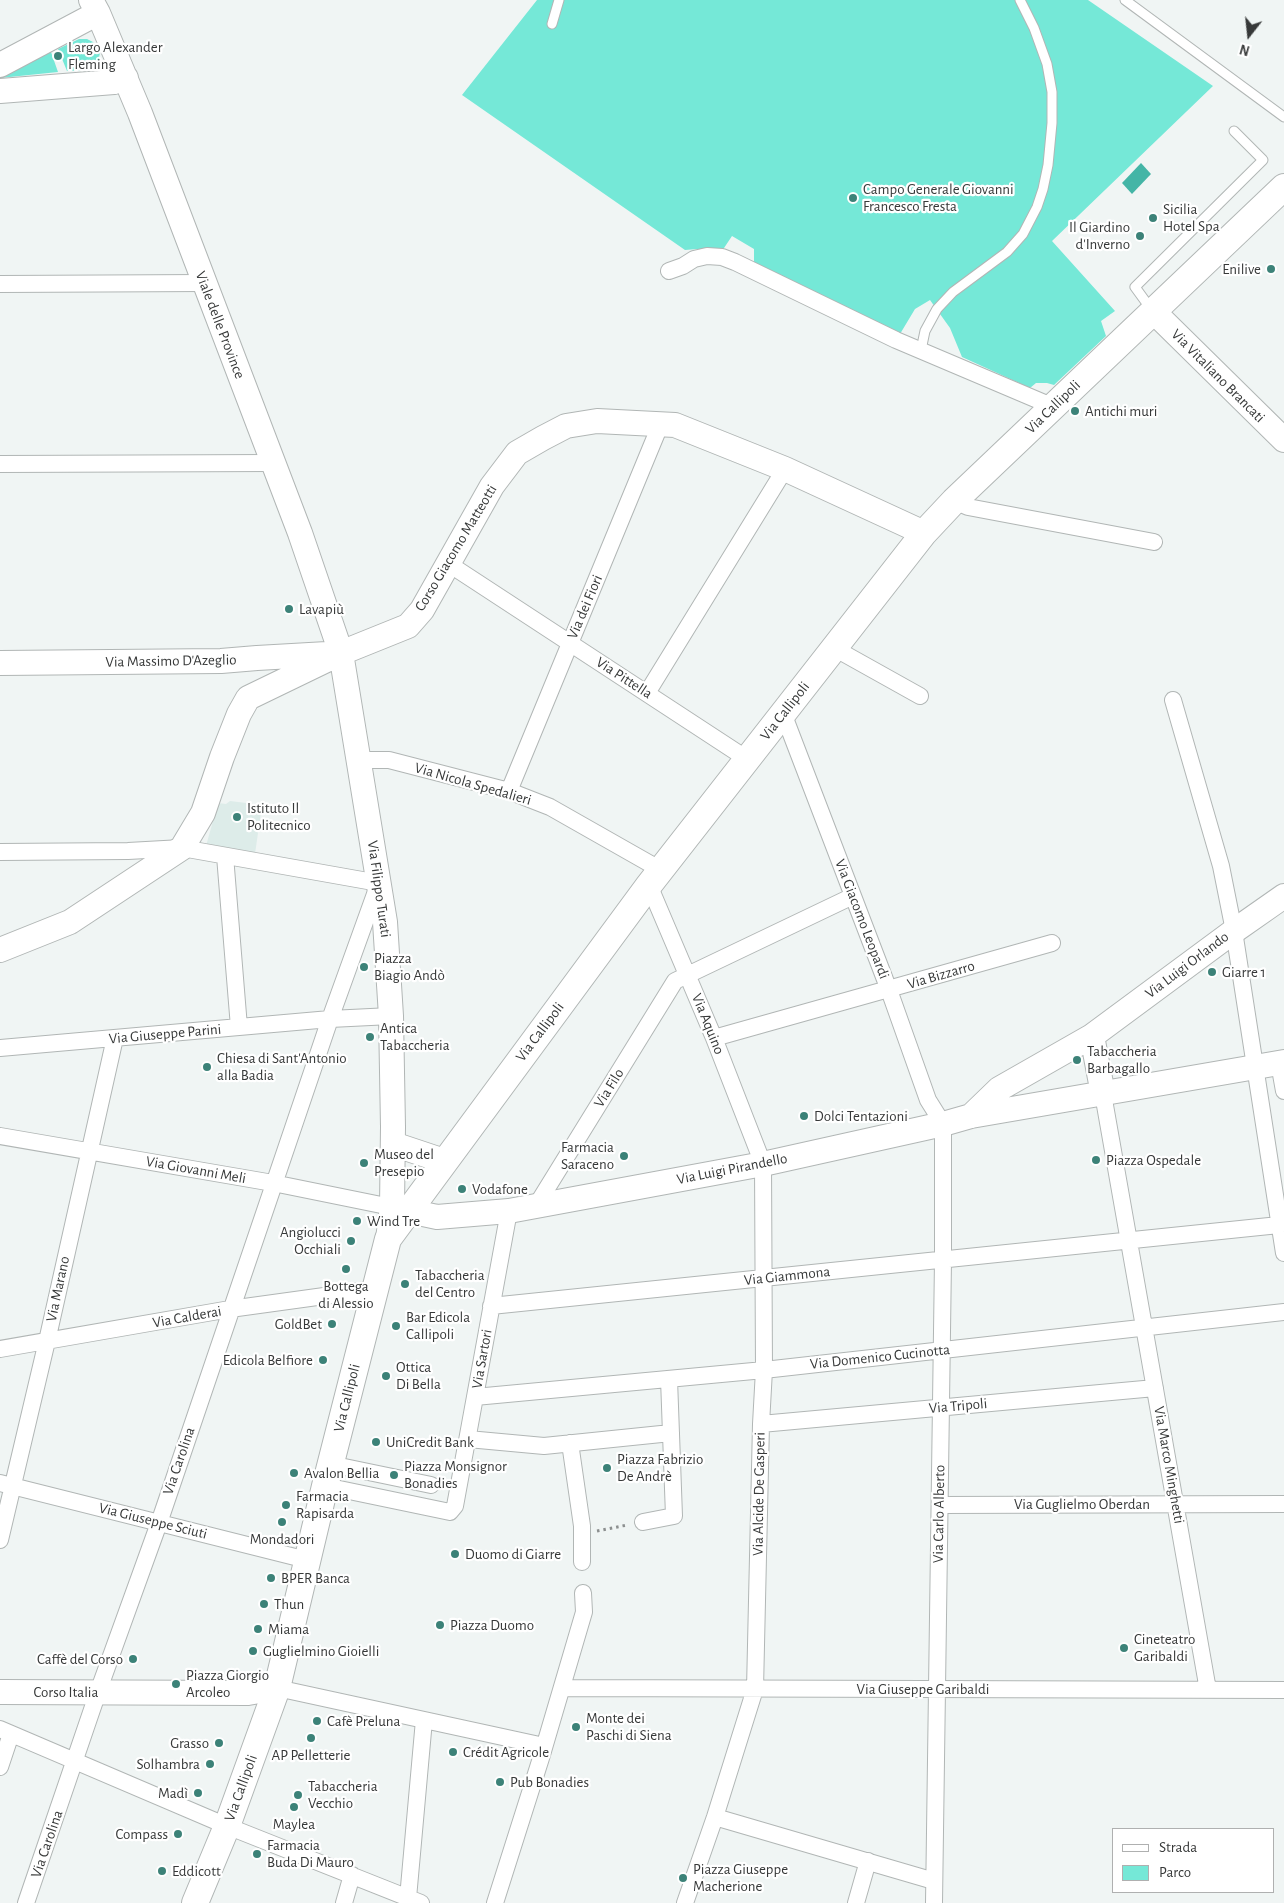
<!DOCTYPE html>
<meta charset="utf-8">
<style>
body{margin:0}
#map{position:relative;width:1284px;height:1903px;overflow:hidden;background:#f0f5f4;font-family:"Alegreya Sans",sans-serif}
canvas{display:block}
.legend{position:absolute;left:1112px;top:1828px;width:162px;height:65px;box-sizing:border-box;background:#fff;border:1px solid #afb0b0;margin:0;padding:6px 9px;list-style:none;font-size:15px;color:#373939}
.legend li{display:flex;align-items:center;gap:10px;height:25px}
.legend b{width:25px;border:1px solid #afb0b0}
.north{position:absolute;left:1224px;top:10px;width:50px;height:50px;-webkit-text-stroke:4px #fff;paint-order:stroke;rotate:196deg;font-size:14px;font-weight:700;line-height:20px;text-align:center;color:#373939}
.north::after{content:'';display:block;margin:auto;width:18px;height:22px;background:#373939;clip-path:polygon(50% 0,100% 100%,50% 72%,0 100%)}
</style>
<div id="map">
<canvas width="1284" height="1903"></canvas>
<ul class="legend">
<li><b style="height:6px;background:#fff"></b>Strada</li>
<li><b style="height:14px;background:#75e8d7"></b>Parco</li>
</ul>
<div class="north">N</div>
</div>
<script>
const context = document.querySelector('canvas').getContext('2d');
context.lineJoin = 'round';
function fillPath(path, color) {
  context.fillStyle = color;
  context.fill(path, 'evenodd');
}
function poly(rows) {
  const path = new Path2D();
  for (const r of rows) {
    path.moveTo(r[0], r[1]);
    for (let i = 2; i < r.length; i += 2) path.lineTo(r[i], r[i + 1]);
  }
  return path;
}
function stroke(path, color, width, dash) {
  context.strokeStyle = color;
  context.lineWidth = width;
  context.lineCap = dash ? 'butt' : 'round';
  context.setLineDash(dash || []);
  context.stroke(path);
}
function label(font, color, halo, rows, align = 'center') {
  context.font = font + ' "Alegreya Sans",sans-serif';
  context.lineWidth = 4.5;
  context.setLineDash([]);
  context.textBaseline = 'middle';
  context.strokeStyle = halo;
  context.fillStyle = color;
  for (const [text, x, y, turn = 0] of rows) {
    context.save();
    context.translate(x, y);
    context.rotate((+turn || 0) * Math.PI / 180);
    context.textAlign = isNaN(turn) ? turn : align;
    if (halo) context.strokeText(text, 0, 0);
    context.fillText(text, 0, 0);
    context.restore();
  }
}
fillPath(poly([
 [230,801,262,805,255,854,206,846,218,803,226,804]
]), '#ddece9');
fillPath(poly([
 [537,0,1088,0,1213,86,1052,241,1115,311,1101,321,1106,336,1054,385,1047,383,1036,383,1030,388,962,357,950,328,930,300,915,309,900,334,754,265,754,249,732,236,722,251,697,249,685,250,462,95],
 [79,39,87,39,93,42,100,53,98,62,93,68,87,70,67,71,58,49],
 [51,52,58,72,0,78]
]), '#75e8d7');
fillPath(poly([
 [1141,163,1151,174,1132,194,1122,183]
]), '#44b5a6');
const lane = poly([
 [1125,0,1284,117],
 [552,24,559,0],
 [1151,309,1135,287,1263,160,1234,131],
 [921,350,925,331,937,309,953,292,1007,252,1023,234,1037,207,1043,189,1048,165,1052,123,1052,92,1047,64,1034,28,1020,0]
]);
const street = poly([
 [669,271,683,266,694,259,707,256,722,257,735,262,896,340,1054,407],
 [0,284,205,283],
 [0,464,272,463],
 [954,501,968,507,1154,542],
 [449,564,747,759],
 [834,648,920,696],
 [647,693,785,469],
 [1173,700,1221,866,1234,931,1284,1253],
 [783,713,889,990,928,1100,943,1124,943,1260,934,1903],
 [358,760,389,760,509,791,550,807,661,870],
 [509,791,661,423],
 [0,852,128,851,182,848,379,883,330,1019,159,1523,98,1692,26,1903],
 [225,856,239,1027],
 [649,885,714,1038,763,1164,764,1370,761,1424,755,1689,715,1817,685,1903],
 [714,1038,1052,943],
 [0,1048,330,1019,391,1016],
 [1279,1063,1284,1091],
 [1103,1094,1208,1690],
 [0,1136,273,1183,401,1209],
 [536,1206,675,981,853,896],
 [491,1306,1279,1225],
 [0,1349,230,1309,375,1289],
 [475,1397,764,1370,1284,1312],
 [761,1424,1155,1388],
 [468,1439,544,1446,671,1433],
 [570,1443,582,1526,582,1562],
 [330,1464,431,1485],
 [0,1483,307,1560],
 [325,1486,450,1512,455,1506,509,1211],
 [940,1505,1284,1504],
 [643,1522,674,1516,669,1379],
 [0,1540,47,1341,115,1038],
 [277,1688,544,1746],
 [562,1688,1284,1690],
 [0,1729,227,1826,421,1903],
 [0,1767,11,1734],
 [715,1817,934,1881],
 [408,1898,424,1720],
 [344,1903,352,1875],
 [495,1903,541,1758,584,1612,583,1593],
 [856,1903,868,1861]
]);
const secondary = poly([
 [91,0,98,13,140,113,300,533,341,653,385,922,391,1016,393,1127,392,1207,388,1239],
 [0,65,98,13],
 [0,91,114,82,126,78],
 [1153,311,1284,440],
 [0,663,221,661,257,658,327,654],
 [0,950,70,922,182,848,203,813,222,757,239,714,248,698,341,653,408,626,422,610,492,486,517,453,543,438,566,426,597,421,675,425,785,469,924,533],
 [1092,1036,1103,1094],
 [971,1116,999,1089,1092,1036,1234,931,1284,896],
 [393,1144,444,1161],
 [409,1211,437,1217,509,1211,763,1164,943,1124,971,1116,1284,1062],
 [0,1692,248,1693,277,1688]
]);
const primary = poly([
 [195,1903,227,1826,277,1688,325,1486,388,1239,649,885,924,533,954,501,1284,187]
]);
stroke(lane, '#b1b6b5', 11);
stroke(street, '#b1b6b5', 18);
stroke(secondary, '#b1b6b5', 26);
stroke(primary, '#b1b6b5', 28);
stroke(poly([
 [597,1531,627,1525]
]), '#8c8f8f', 3, [2.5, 4]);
stroke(lane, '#fff', 9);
stroke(street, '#fff', 16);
stroke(secondary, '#fff', 24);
stroke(primary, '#fff', 26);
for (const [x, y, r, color] of [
 [58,56,5,"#3c8278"],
 [853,198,5,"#3c8278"],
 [1153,218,5,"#3c8278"],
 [1140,236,5,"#3c8278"],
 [1271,269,5,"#3c8278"],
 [1075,411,5,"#3c8278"],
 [289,609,5,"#3c8278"],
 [237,817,5,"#3c8278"],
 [364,967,5,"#3c8278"],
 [1212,972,5,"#3c8278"],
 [370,1037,5,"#3c8278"],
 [1077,1060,5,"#3c8278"],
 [207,1067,5,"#3c8278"],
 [804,1116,5,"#3c8278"],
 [624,1156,5,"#3c8278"],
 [1096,1160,5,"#3c8278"],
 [364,1163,5,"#3c8278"],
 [462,1189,5,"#3c8278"],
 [357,1221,5,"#3c8278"],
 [351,1241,5,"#3c8278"],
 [346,1269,5,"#3c8278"],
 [405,1284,5,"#3c8278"],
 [332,1324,5,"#3c8278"],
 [396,1326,5,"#3c8278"],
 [323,1360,5,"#3c8278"],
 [386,1376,5,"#3c8278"],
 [376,1442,5,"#3c8278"],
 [607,1468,5,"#3c8278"],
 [294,1473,5,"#3c8278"],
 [394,1475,5,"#3c8278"],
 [286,1505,5,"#3c8278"],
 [282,1522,5,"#3c8278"],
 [455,1554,5,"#3c8278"],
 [271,1578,5,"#3c8278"],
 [264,1604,5,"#3c8278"],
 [440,1625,5,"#3c8278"],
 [258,1629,5,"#3c8278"],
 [1124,1648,5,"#3c8278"],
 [253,1651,5,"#3c8278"],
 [133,1659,5,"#3c8278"],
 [176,1684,5,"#3c8278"],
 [317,1721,5,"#3c8278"],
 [576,1727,5,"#3c8278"],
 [311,1738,5,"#3c8278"],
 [219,1743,5,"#3c8278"],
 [453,1752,5,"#3c8278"],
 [210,1764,5,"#3c8278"],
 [500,1782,5,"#3c8278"],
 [198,1793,5,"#3c8278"],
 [298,1795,5,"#3c8278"],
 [294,1807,5,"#3c8278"],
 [178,1834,5,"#3c8278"],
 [257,1854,5,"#3c8278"],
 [162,1871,5,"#3c8278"],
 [683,1878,5,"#3c8278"]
]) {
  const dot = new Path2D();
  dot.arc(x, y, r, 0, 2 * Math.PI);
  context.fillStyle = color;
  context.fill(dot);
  stroke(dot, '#fff', 2);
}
label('15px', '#373939', '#fff', [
 ["Largo Alexander",68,47],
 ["Fleming",68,64],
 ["Campo Generale Giovanni",863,189],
 ["Francesco Fresta",863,206],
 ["Sicilia",1163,209],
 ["Hotel Spa",1163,226],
 ["Il Giardino",1130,227,"right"],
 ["d'Inverno",1130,244,"right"],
 ["Enilive",1261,269,"right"],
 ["Antichi muri",1085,411],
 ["Lavapiù",299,609],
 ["Istituto Il",247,808],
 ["Politecnico",247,825],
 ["Piazza",374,958],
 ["Biagio Andò",374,975],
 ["Giarre 1",1222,972],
 ["Antica",380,1028],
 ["Tabaccheria",380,1045],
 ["Tabaccheria",1087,1051],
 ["Barbagallo",1087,1068],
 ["Chiesa di Sant'Antonio",217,1058],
 ["alla Badia",217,1075],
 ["Dolci Tentazioni",814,1116],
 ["Farmacia",614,1147,"right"],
 ["Saraceno",614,1164,"right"],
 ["Museo del",374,1154],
 ["Presepio",374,1171],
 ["Piazza Ospedale",1106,1160],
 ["Vodafone",472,1189],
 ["Wind Tre",367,1221],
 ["Angiolucci",341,1232,"right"],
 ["Occhiali",341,1249,"right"],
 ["Tabaccheria",415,1275],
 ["del Centro",415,1292],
 ["Bottega",346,1286,"center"],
 ["di Alessio",346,1303,"center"],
 ["Bar Edicola",406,1317],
 ["Callipoli",406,1334],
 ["GoldBet",322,1324,"right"],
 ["Edicola Belfiore",313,1360,"right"],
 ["Ottica",396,1367],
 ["Di Bella",396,1384],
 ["UniCredit Bank",386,1442],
 ["Piazza Fabrizio",617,1459],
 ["De Andrè",617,1476],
 ["Piazza Monsignor",404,1466],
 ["Bonadies",404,1483],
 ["Avalon Bellia",304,1473],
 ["Farmacia",296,1496],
 ["Rapisarda",296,1513],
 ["Mondadori",282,1539,"center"],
 ["Duomo di Giarre",465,1554],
 ["BPER Banca",281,1578],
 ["Thun",274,1604],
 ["Piazza Duomo",450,1625],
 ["Miama",268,1629],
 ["Cineteatro",1134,1639],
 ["Garibaldi",1134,1656],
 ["Guglielmino Gioielli",263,1651],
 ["Caffè del Corso",123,1659,"right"],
 ["Piazza Giorgio",186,1675],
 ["Arcoleo",186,1692],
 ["Monte dei",586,1718],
 ["Paschi di Siena",586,1735],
 ["Cafè Preluna",327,1721],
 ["Grasso",209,1743,"right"],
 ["Crédit Agricole",463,1752],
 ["AP Pelletterie",311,1755,"center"],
 ["Solhambra",200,1764,"right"],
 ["Pub Bonadies",510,1782],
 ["Tabaccheria",308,1786],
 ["Vecchio",308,1803],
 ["Madì",188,1793,"right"],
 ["Maylea",294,1824,"center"],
 ["Compass",168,1834,"right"],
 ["Farmacia",267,1845],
 ["Buda Di Mauro",267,1862],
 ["Piazza Giuseppe",693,1869],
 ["Macherione",693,1886],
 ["Eddicott",172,1871]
], 'left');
label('15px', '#373939', '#fff', [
 ["Viale delle Province",220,325,69],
 ["Via Vitaliano Brancati",1218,376,45],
 ["Via Callipoli",1053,407,-44],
 ["Corso Giacomo Matteotti",456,548,-59],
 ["Via dei Fiori",585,607,-67],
 ["Via Massimo D'Azeglio",171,661,-1],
 ["Via Pittella",624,678,33],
 ["Via Callipoli",785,711,-52],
 ["Via Nicola Spedalieri",473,784,16],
 ["Via Filippo Turati",379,889,82],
 ["Via Giacomo Leopardi",862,919,69],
 ["Via Luigi Orlando",1187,965,-37],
 ["Via Bizzarro",941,975,-16],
 ["Via Aquino",708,1024,68],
 ["Via Callipoli",540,1032,-53],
 ["Via Giuseppe Parini",165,1034,-5],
 ["Via Filo",609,1088,-58],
 ["Via Luigi Pirandello",732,1169,-11],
 ["Via Giovanni Meli",196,1170,10],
 ["Via Giammona",787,1276,-6],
 ["Via Marano",58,1289,-78],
 ["Via Calderai",187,1317,-10],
 ["Via Domenico Cucinotta",880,1357,-6],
 ["Via Sartori",482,1359,-80],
 ["Via Callipoli",347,1398,-76],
 ["Via Tripoli",958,1406,-5],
 ["Via Carolina",179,1461,-71],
 ["Via Marco Minghetti",1169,1465,80],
 ["Via Alcide De Gasperi",759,1494,-89],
 ["Via Guglielmo Oberdan",1082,1504],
 ["Via Carlo Alberto",939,1514,-89],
 ["Via Giuseppe Sciuti",153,1521,14],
 ["Via Giuseppe Garibaldi",923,1689],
 ["Corso Italia",66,1692],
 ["Via Callipoli",241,1788,-70],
 ["Via Carolina",47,1844,-71]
]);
</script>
